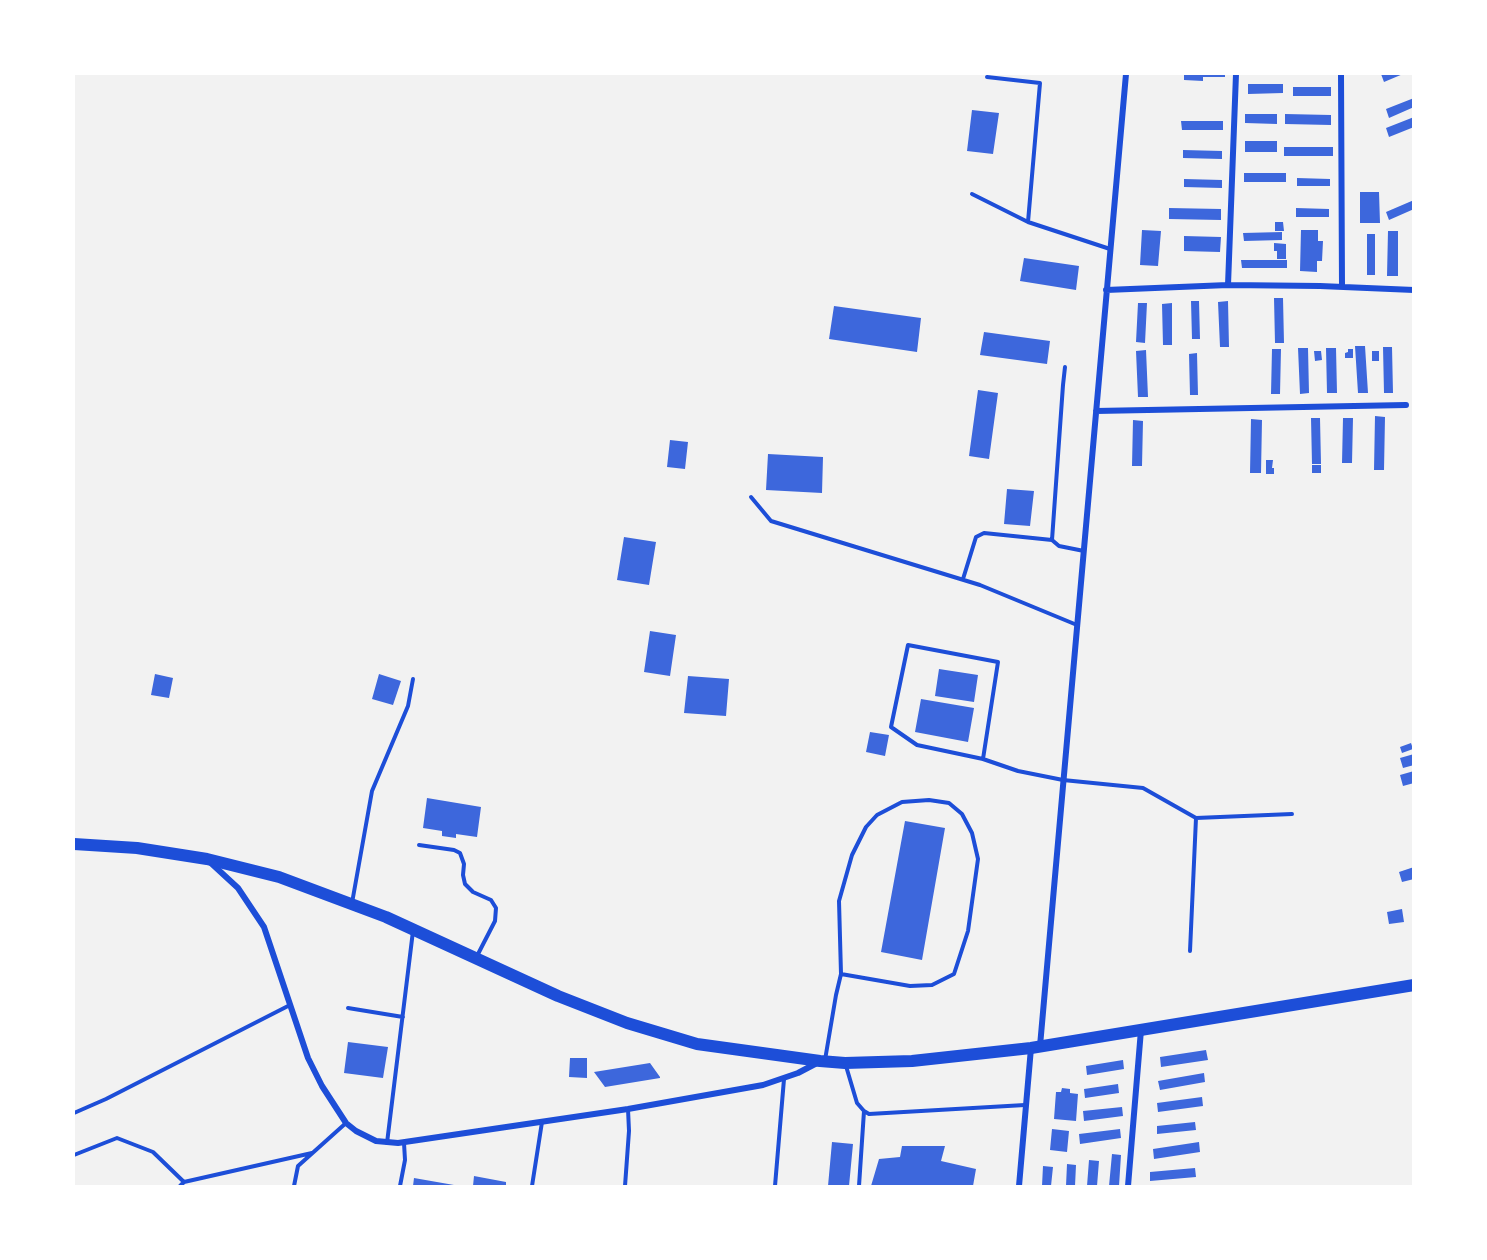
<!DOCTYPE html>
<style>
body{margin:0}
#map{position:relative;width:1487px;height:1260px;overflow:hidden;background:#f2f2f2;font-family:"Libre Baskerville",serif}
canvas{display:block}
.frame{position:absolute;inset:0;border:75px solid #fff;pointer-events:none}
</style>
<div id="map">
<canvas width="1487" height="1260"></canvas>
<div class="frame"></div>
</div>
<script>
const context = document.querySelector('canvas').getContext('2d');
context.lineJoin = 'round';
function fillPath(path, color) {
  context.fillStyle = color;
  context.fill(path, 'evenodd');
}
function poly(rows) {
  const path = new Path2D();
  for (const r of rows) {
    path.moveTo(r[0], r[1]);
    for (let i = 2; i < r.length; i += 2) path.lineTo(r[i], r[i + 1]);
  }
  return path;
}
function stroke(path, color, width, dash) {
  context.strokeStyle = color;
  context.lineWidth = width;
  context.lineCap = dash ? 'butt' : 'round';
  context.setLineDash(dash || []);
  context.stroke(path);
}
fillPath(poly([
 [1184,74,1225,74,1225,77,1203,77,1203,81,1184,80],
 [1381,74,1403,74,1384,82],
 [1248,84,1283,84,1283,93,1248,94],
 [1293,87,1331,87,1331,96,1293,96],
 [1414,98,1414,107,1389,118,1386,109],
 [972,110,999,113,993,154,967,151],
 [1245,114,1277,114,1277,124,1245,123],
 [1285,114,1331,115,1331,125,1285,124],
 [1414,117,1414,127,1389,137,1386,128],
 [1181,121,1223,121,1223,130,1182,130],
 [1245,141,1277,141,1277,152,1245,152],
 [1284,147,1333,147,1333,156,1284,156],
 [1183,150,1222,151,1222,159,1183,158],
 [1244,173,1286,173,1286,182,1244,182],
 [1297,178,1330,179,1330,186,1297,186],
 [1184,179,1222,180,1222,188,1184,187],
 [1360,192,1379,192,1380,223,1360,223],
 [1414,200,1414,209,1389,220,1386,212],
 [1169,208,1221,209,1221,220,1169,219],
 [1296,208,1329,209,1329,217,1296,217],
 [1275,222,1283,222,1284,231,1275,231],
 [1142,230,1161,231,1158,266,1140,265],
 [1301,230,1318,230,1318,241,1323,241,1322,261,1317,261,1317,272,1300,271],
 [1388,231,1398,231,1398,276,1387,276],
 [1282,232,1282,240,1244,241,1243,233],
 [1367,234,1375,234,1375,275,1367,275],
 [1184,236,1221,237,1220,252,1184,251],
 [1274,243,1286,244,1286,259,1277,259,1277,251,1274,251],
 [1024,258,1079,266,1076,290,1020,281],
 [1241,260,1287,260,1287,268,1242,268],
 [1274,298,1283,298,1284,343,1275,343],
 [1191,301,1199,301,1200,339,1192,339],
 [1228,301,1229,347,1220,347,1218,302],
 [1138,303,1147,303,1145,343,1136,342],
 [1172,303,1172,345,1163,345,1162,304],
 [834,306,921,318,917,352,829,339],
 [984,332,1050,341,1047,364,980,355],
 [1355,346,1365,346,1368,393,1358,393],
 [1383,347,1392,347,1393,393,1384,393],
 [1298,348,1308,348,1309,393,1300,394],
 [1326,348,1336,348,1337,393,1327,393],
 [1272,349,1281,349,1280,394,1271,394],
 [1348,349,1353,349,1353,358,1345,358,1345,353,1348,352],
 [1146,350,1148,397,1138,397,1136,351],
 [1314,351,1321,351,1322,360,1315,361],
 [1372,351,1379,351,1379,361,1372,361],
 [1197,353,1198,395,1190,395,1189,354],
 [978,390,998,393,989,459,969,456],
 [1375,416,1385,417,1384,470,1374,470],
 [1311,418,1320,418,1321,464,1312,464],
 [1343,418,1353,418,1352,463,1342,463],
 [1251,419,1262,420,1261,473,1250,473],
 [1133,420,1143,421,1142,466,1132,466],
 [670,440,688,442,685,469,667,467],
 [768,454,823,457,822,493,766,490],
 [1266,460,1273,460,1272,468,1274,468,1274,474,1266,474],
 [1312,465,1321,465,1321,473,1312,473],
 [1007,489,1034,491,1030,526,1004,524],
 [624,537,656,542,649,585,617,580],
 [650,631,676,635,670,676,644,672],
 [939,669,978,675,974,702,935,696],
 [155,674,173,678,169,698,151,695],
 [379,674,401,681,393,705,372,699],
 [688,676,729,679,726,716,684,713],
 [921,699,974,708,968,742,915,732],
 [870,732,889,735,885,756,866,752],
 [1411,743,1413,749,1402,753,1400,747],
 [1414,754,1414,765,1403,768,1400,758],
 [1414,771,1414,783,1403,786,1400,775],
 [427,798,481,807,477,837,456,834,456,838,442,836,442,831,423,828],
 [905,821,945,828,922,960,881,952],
 [1414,867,1414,879,1402,882,1399,872],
 [1402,909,1404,922,1389,924,1387,912],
 [348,1042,388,1047,383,1078,344,1073],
 [1206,1050,1208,1060,1161,1067,1160,1057],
 [570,1058,587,1058,587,1078,569,1077],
 [1123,1060,1124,1069,1087,1075,1086,1066],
 [650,1063,660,1077,660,1078,605,1087,594,1072],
 [1204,1073,1205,1082,1160,1090,1158,1081],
 [1118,1084,1119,1093,1085,1098,1084,1089],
 [1062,1088,1070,1089,1070,1093,1078,1094,1076,1121,1054,1119,1056,1092,1061,1092],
 [1202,1097,1203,1106,1158,1112,1157,1103],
 [1122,1107,1123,1116,1084,1121,1083,1111],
 [1195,1122,1196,1130,1157,1134,1157,1126],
 [1052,1129,1069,1131,1067,1152,1050,1150],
 [1120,1129,1121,1138,1080,1144,1079,1134],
 [832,1142,853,1144,849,1186,828,1186],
 [1199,1142,1200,1152,1154,1159,1153,1149],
 [902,1146,945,1146,941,1161,976,1169,973,1186,871,1186,879,1159,900,1157],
 [1112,1154,1121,1155,1119,1186,1109,1186],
 [1089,1160,1099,1161,1097,1186,1087,1186],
 [1067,1164,1076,1165,1075,1186,1066,1186],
 [1043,1166,1053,1167,1051,1186,1042,1186],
 [1195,1168,1196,1177,1150,1181,1150,1172],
 [474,1176,506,1182,506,1186,473,1186],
 [414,1178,454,1185,454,1186,413,1186]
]), '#3d67dc');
stroke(poly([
 [987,77,1040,83,1028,222,1110,249],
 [972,194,1028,222],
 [1065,367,1063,385,1052,540,1059,546,1084,551],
 [751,497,771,521,980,585,1077,625],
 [963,579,976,537,984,533,1052,540],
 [983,759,917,745,891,727,908,645,998,662,983,759,1018,771,1063,780,1143,788,1196,818,1292,814],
 [419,845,454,850,460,853,464,864,463,875,465,884,473,892,491,900,496,908,495,921,477,956],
 [352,903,372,791,408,706,413,679],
 [1190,951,1196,818],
 [348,1008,403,1017],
 [825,1060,836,995,841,974,910,986,932,985,954,974,968,931,978,859,972,833,962,814,949,803,929,800,902,802,877,815,866,827,852,855,839,901,841,974],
 [846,1066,857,1103,864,1111,869,1114,1025,1105],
 [74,1113,106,1099,290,1005],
 [387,1143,413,931],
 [74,1155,117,1138,153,1152,184,1182,312,1153],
 [180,1186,184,1182],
 [294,1186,298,1166,346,1123],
 [400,1186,405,1160,404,1143],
 [532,1186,542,1122],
 [625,1186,629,1131,628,1109],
 [775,1186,784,1079],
 [859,1186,864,1111]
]), '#1d4ed8', 4);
stroke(poly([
 [1341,74,1342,287],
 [1228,285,1236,74],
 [1106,290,1228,285,1320,286,1414,290],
 [1096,411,1406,405],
 [212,864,238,888,264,927,308,1058,322,1086,346,1123,356,1131,376,1141,398,1143,628,1109,763,1085,798,1073,817,1063],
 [1040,1046,1126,74],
 [1019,1186,1031,1048],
 [1128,1186,1141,1030]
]), '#1d4ed8', 6);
stroke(poly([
 [74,844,137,848,207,859,279,877,386,917,558,996,627,1023,697,1044,820,1061,845,1063,912,1061,1031,1048,1414,985]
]), '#1d4ed8', 12);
</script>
